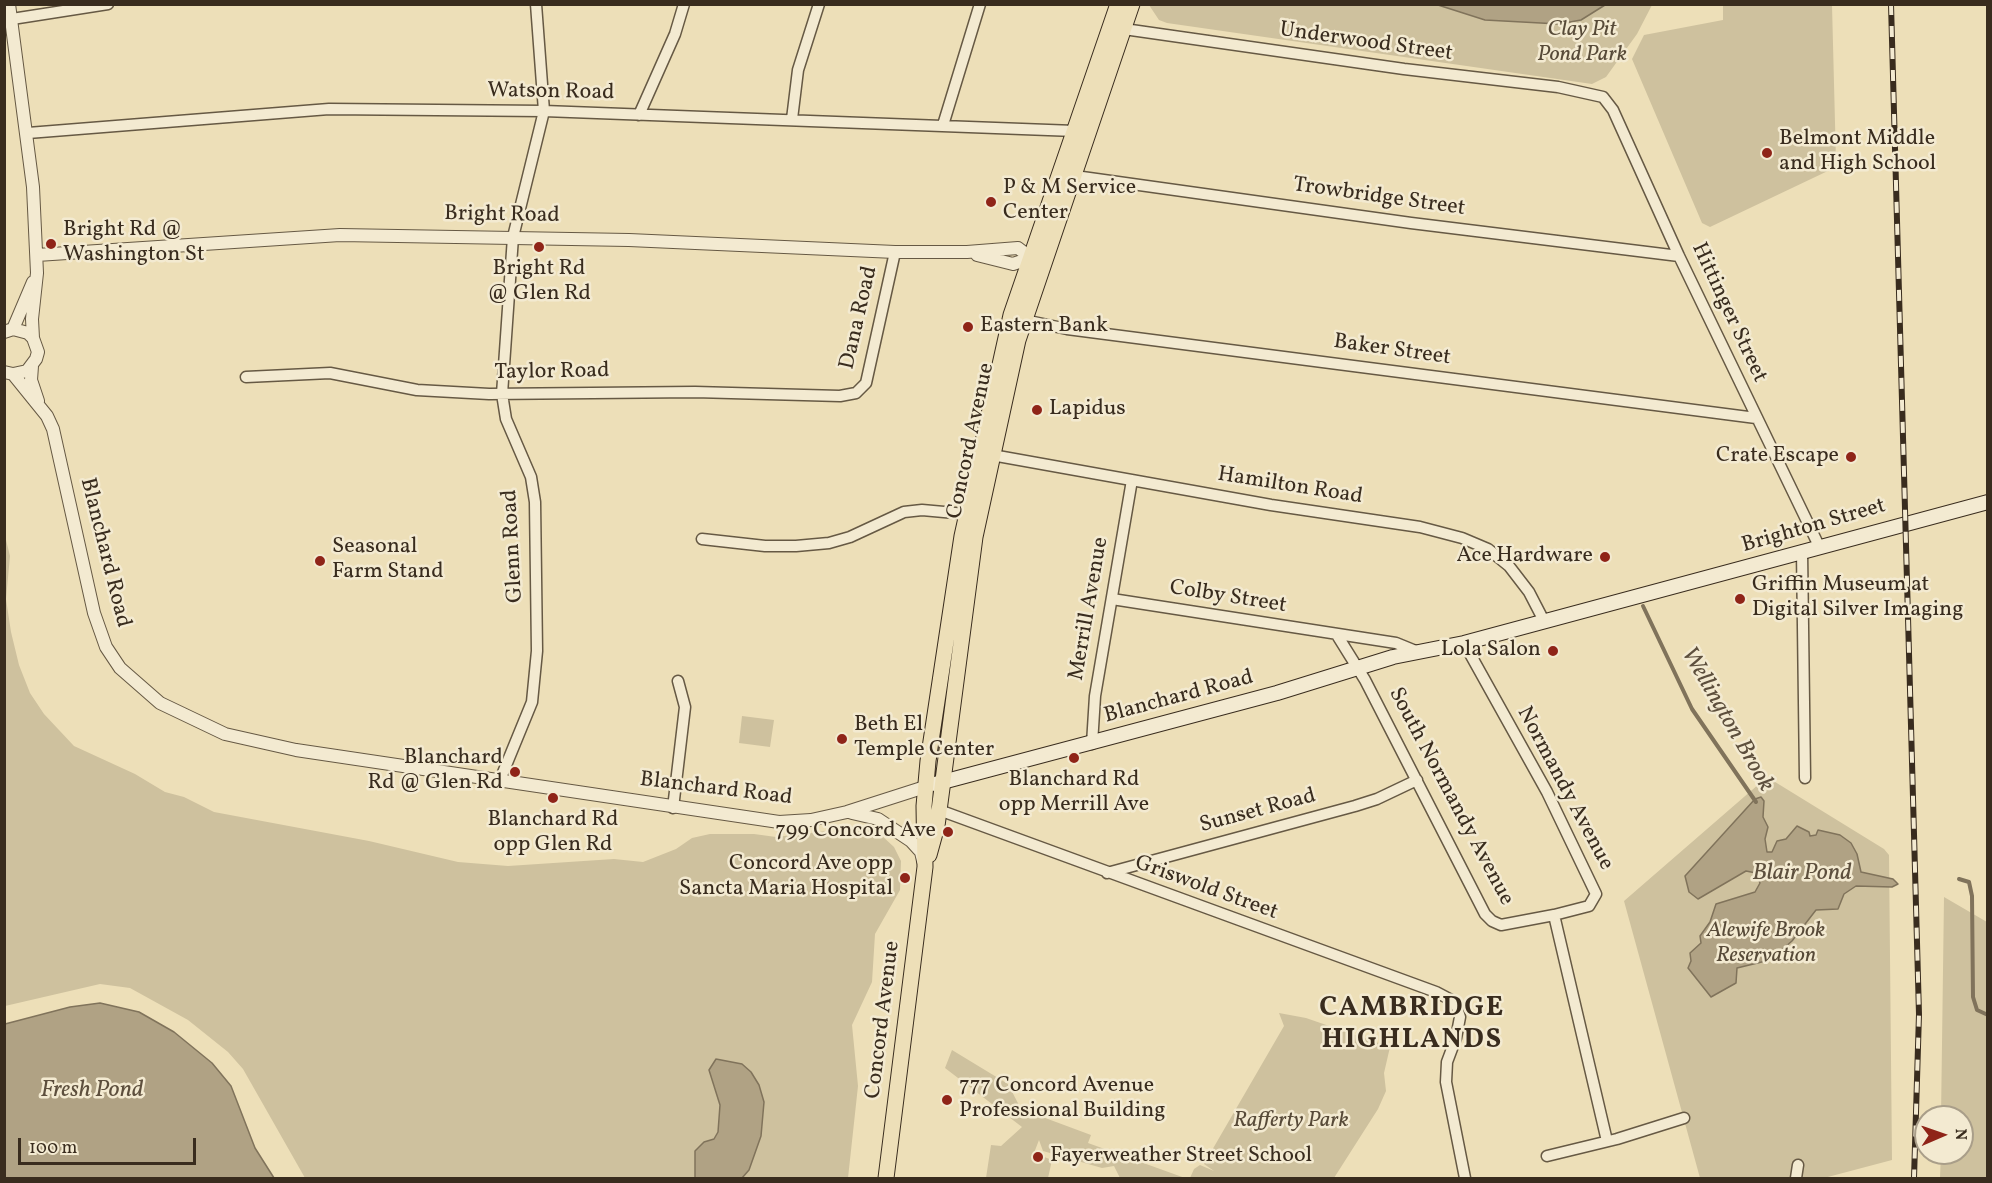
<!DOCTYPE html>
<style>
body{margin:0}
#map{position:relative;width:1992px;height:1183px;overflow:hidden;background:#eddfb8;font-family:Vollkorn,serif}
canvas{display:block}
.frame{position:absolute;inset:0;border:6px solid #392c1e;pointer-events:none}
.north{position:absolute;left:1914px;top:1105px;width:60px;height:60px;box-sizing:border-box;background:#f3ead1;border:2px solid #a99e89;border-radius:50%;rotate:88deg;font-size:16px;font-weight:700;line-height:24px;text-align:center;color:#392c1e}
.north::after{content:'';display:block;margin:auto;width:21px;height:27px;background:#8f2418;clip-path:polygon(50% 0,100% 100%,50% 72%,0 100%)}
.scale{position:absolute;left:18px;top:1138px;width:178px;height:27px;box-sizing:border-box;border:3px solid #392c1e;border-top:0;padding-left:8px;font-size:18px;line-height:21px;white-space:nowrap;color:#392c1e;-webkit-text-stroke:4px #f3ead1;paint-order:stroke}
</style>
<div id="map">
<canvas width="1992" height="1183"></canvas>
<div class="frame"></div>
<div class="north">N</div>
<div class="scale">100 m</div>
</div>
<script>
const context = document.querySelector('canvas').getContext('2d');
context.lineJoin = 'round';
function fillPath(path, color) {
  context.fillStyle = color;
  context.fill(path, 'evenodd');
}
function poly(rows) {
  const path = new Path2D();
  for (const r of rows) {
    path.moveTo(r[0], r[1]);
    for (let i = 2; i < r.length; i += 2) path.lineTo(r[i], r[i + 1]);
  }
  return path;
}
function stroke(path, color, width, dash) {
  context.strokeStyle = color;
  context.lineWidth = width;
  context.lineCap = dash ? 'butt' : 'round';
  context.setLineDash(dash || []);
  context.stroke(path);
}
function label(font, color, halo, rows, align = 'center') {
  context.font = font + ' Vollkorn,serif';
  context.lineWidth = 5;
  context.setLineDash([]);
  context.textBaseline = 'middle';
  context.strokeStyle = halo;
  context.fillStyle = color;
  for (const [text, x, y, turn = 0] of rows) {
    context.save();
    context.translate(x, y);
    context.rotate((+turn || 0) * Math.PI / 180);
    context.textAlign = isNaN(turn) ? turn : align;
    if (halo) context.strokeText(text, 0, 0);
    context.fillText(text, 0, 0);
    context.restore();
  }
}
fillPath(poly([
 [1149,5,1652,5,1637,34,1606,77,1592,84,1167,23,1159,20],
 [1723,5,1832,5,1836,162,1832,169,1710,227,1702,223,1632,59,1644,35,1723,20],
 [4,532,10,556,6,599,11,632,19,665,30,693,44,714,74,746,135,774,165,792,184,797,214,812,369,841,458,862,508,866,614,859,643,862,676,849,692,838,710,834,754,834,776,837,827,831,834,837,847,835,849,826,858,826,881,835,894,847,901,861,900,890,875,934,872,982,852,1025,858,1086,848,1178,305,1178,243,1069,228,1052,188,1020,130,988,100,984,5,1006],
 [742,716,774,720,770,747,739,743],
 [1767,777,1884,849,1889,855,1892,1160,1824,1178,1700,1178,1624,901],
 [1944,897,1987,922,1987,1178,1940,1178,1941,1153,1962,1153,1962,1117,1941,1117],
 [1279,1013,1306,1018,1390,1047,1384,1073,1386,1091,1378,1109,1334,1178,1190,1178,1194,1169,1200,1165,1214,1171,1204,1164,1284,1026],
 [952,1050,1008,1084,1021,1109,1091,1135,1088,1143,1185,1178,1120,1178,1114,1166,1102,1168,1043,1151,1039,1140,1034,1153,1052,1160,1048,1178,986,1178,991,1145,1001,1146,1022,1127,945,1068]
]), '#cec19e');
const water = poly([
 [1438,5,1605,5,1581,20,1559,24,1485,20,1438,5],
 [1761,797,1764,801,1763,817,1768,827,1765,839,1767,852,1772,852,1777,841,1786,839,1797,826,1809,832,1810,836,1816,835,1818,830,1840,835,1851,843,1857,854,1861,872,1893,879,1898,884,1892,887,1856,886,1844,894,1838,909,1816,910,1792,941,1770,960,1737,968,1736,983,1711,997,1688,968,1691,961,1690,953,1701,943,1700,936,1710,922,1716,904,1755,892,1760,883,1756,873,1746,871,1698,899,1689,892,1685,876,1755,799,1761,797],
 [100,1003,139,1012,174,1032,212,1063,231,1086,255,1148,274,1178,5,1178,5,1024,70,1007,100,1003],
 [716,1059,742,1064,751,1072,759,1085,764,1102,761,1136,749,1170,742,1178,695,1178,695,1151,704,1142,714,1139,718,1132,720,1105,709,1070,716,1059]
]);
fillPath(water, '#b0a284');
stroke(water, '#80735b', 1.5);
stroke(poly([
 [1643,606,1692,709,1756,802],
 [1959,879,1969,882,1972,896,1973,997,1977,1010,1988,1015]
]), '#80735b', 4);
const minor = poly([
 [12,19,108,4],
 [1124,29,1404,69,1558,87,1603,97,1613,110,1679,256,1819,546],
 [639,115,675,34,684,4],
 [792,119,798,70,819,4],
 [943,125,980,4],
 [28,133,329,109,544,111,1075,131],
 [1075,176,1411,223,1679,256],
 [1024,320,1067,329,1756,418],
 [246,377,330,373,417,390,489,394,695,392,840,396,856,393,866,383,895,252],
 [992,455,1271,505,1420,527,1462,538,1488,549,1509,566,1529,592,1544,621],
 [702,539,765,546,796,546,829,543,850,537,904,512,922,510,966,514],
 [1802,551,1805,778],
 [1112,599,1396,643,1418,652],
 [1337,635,1365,680,1485,914,1492,921,1501,925,1554,915],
 [1464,643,1547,792,1596,894,1589,906,1554,915,1607,1141],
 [1092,744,1095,696,1132,480],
 [500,780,532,702,537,651,535,502,531,477,506,419,502,394,513,237,544,111,536,4],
 [673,808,685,707,678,681],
 [939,810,1436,992,1455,1002,1460,1017,1456,1038,1447,1062,1446,1082,1465,1178],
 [1107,873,1355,806,1377,799,1417,780],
 [1547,1156,1617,1139,1684,1118],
 [1796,1178,1798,1165]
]);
const tertiary = poly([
 [9,4,33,187,37,273,32,319,33,338],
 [37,255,340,235,629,240,895,252,967,252,1018,248,1031,258],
 [977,255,1013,264,1031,258],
 [13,329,33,282],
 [4,332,13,329,28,333,33,338,38,352,36,359,27,371,13,374,4,372],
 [32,366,31,380,38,401],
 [13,374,47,416,53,429,94,613,106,647,120,668,160,703,225,734,296,750,779,822,811,820,847,812,925,787],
 [852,813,878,819,911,841,921,852,923,861]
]);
const secondary = poly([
 [935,784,1277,693,1393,657,1464,643,1988,502]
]);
const primary = poly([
 [929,855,937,826,975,537,1018,340,1132,4],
 [886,1178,925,867,924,806,928,761,962,536,1011,315,1118,4]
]);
stroke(minor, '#665944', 13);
stroke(tertiary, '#665944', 14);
stroke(secondary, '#392c1e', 16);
stroke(primary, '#392c1e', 17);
stroke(minor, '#f3ead1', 10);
stroke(tertiary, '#f3ead1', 12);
stroke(secondary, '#f3ead1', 14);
stroke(primary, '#eddfb8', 15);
const rail = poly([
 [1891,4,1919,1014,1914,1178]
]);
stroke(rail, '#392c1e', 6);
stroke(rail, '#f3ead1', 4, [11]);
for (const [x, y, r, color] of [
 [1767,153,6,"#8f2418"],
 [991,202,6,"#8f2418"],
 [51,244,6,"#8f2418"],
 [539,247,6,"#8f2418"],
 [968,327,6,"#8f2418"],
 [1037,410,6,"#8f2418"],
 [1851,457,6,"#8f2418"],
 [1605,557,6,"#8f2418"],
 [320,561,6,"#8f2418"],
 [1740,599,6,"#8f2418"],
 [1553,651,6,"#8f2418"],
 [842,739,6,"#8f2418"],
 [1074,758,6,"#8f2418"],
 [515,772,6,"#8f2418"],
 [553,798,6,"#8f2418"],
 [948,832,6,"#8f2418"],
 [905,878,6,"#8f2418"],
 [947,1100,6,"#8f2418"],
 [1038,1157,6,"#8f2418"]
]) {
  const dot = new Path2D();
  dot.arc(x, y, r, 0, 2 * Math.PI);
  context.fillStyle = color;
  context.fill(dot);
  stroke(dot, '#f3ead1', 2);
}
label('italic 22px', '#574a38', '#f3ead1', [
 ["Clay Pit",1582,31],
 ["Pond Park",1582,56],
 ["Alewife Brook",1766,932],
 ["Reservation",1766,957],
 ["Rafferty Park",1291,1122]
]);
label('22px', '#392c1e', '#f3ead1', [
 ["Underwood Street",1366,43,8],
 ["Watson Road",551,93,1],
 ["Trowbridge Street",1379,198,8],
 ["Bright Road",502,216,1],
 ["Hittinger Street",1728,313,65],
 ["Dana Road",860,318,-77],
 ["Baker Street",1392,351,8],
 ["Taylor Road",552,373,-1],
 ["Concord Avenue",972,441,-78],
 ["Hamilton Road",1290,487,9],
 ["Brighton Street",1814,527,-16],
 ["Glenn Road",514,546,-93],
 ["Blanchard Road",104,553,76],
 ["Colby Street",1228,598,9],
 ["Merrill Avenue",1090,609,-80],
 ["Blanchard Road",1179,698,-15],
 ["Normandy Avenue",1564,789,62],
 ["Blanchard Road",716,790,7],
 ["South Normandy Avenue",1450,797,62],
 ["Sunset Road",1258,812,-15],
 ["Griswold Street",1206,889,20],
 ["Concord Avenue",884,1020,-83]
]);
label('22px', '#392c1e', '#f3ead1', [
 ["Belmont Middle",1779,140],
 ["and High School",1779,165],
 ["P & M Service",1003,189],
 ["Center",1003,214],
 ["Bright Rd @",63,231],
 ["Washington St",63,256],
 ["Bright Rd",539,270,"center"],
 ["@ Glen Rd",539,295,"center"],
 ["Eastern Bank",980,327],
 ["Lapidus",1049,410],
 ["Crate Escape",1839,457,"right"],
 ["Seasonal",332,548],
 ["Farm Stand",332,573],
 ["Ace Hardware",1593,557,"right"],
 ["Griffin Museum at",1752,586],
 ["Digital Silver Imaging",1752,611],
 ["Lola Salon",1541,651,"right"],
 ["Beth El",854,726],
 ["Temple Center",854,751],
 ["Blanchard",503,759,"right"],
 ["Rd @ Glen Rd",503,784,"right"],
 ["Blanchard Rd",1074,781,"center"],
 ["opp Merrill Ave",1074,806,"center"],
 ["Blanchard Rd",553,821,"center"],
 ["opp Glen Rd",553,846,"center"],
 ["799 Concord Ave",936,832,"right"],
 ["Concord Ave opp",893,865,"right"],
 ["Sancta Maria Hospital",893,890,"right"],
 ["777 Concord Avenue",959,1087],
 ["Professional Building",959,1112],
 ["Fayerweather Street School",1050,1157]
], 'left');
label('italic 24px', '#5d4f3d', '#f3ead1', [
 ["Wellington Brook",1726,720,60],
 ["Blair Pond",1802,875],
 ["Fresh Pond",92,1092]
]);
context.letterSpacing = '1.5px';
label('bold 28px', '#392c1e', '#f3ead1', [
 ["CAMBRIDGE",1412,1010],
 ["HIGHLANDS",1412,1042]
]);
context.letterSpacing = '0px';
</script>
